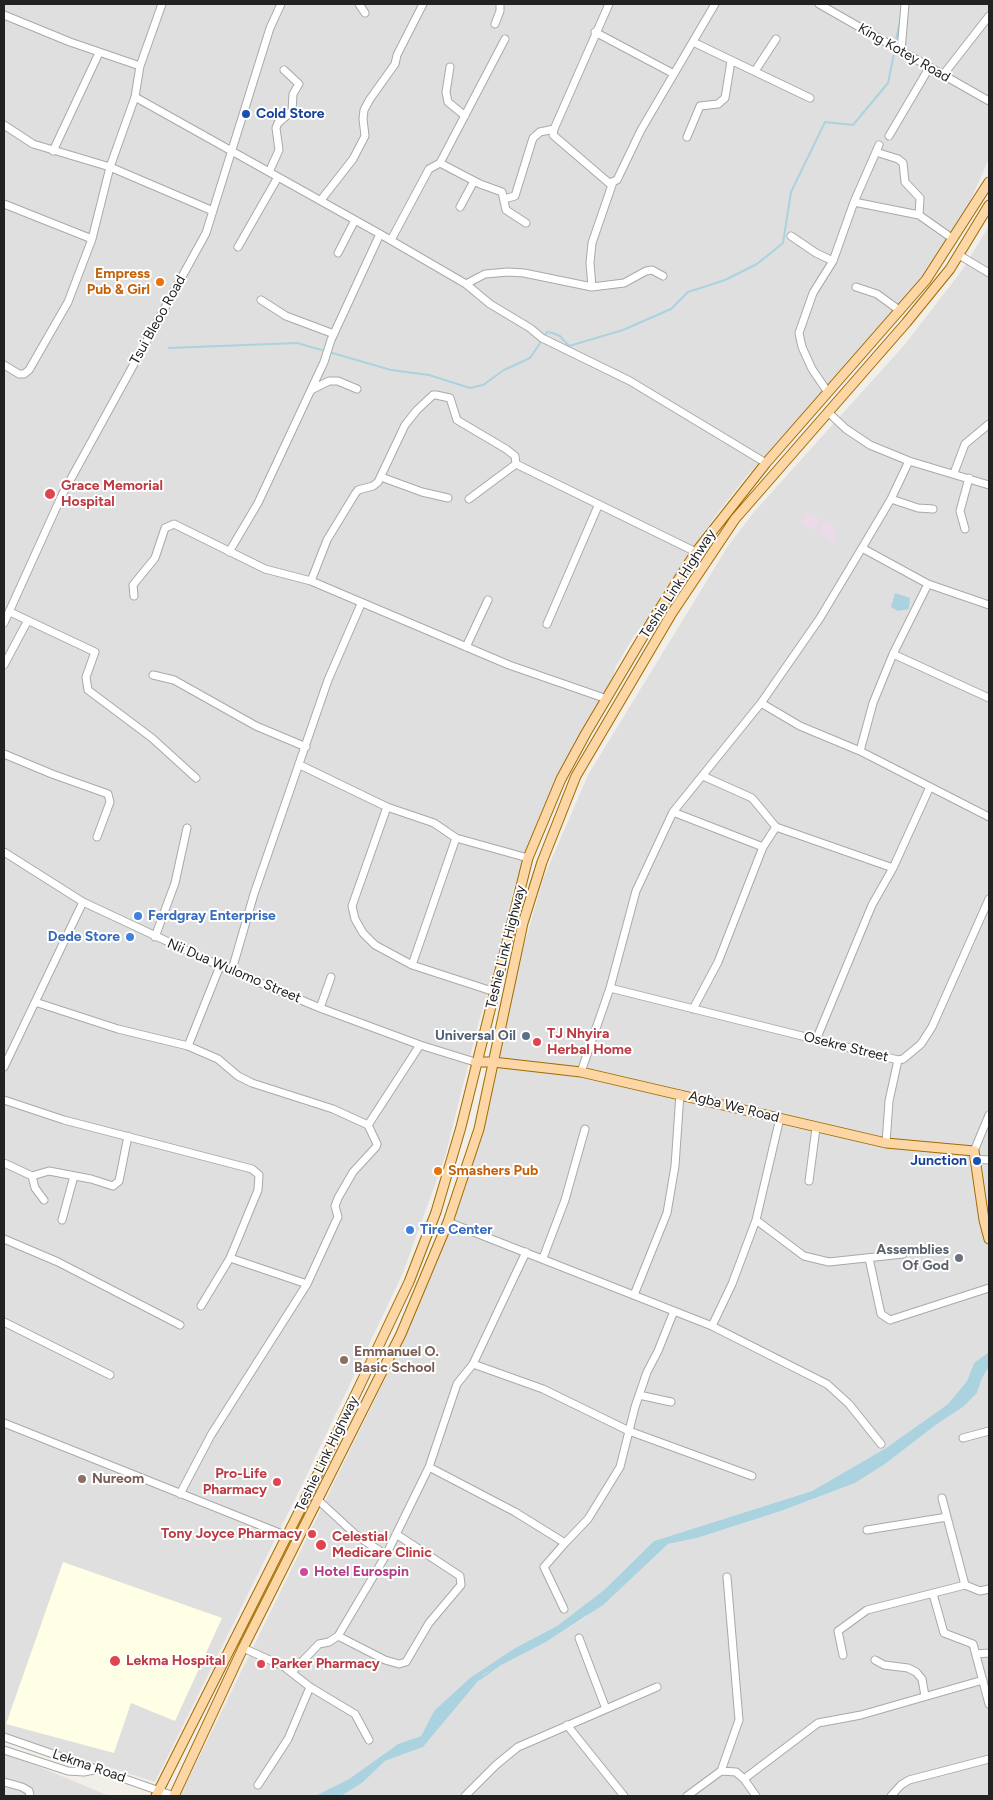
<!DOCTYPE html>
<style>
body{margin:0}
#map{position:relative;width:993px;height:1800px;overflow:hidden;background:#f2efe9;font-family:Figtree,sans-serif}
canvas{display:block}
.frame{position:absolute;inset:0;border:5px solid #222;pointer-events:none}
</style>
<div id="map">
<canvas width="993" height="1800"></canvas>
<div class="frame"></div>
</div>
<script>
const context = document.querySelector('canvas').getContext('2d');
context.lineJoin = 'round';
function fillPath(path, color) {
  context.fillStyle = color;
  context.fill(path, 'evenodd');
}
function poly(rows) {
  const path = new Path2D();
  for (const r of rows) {
    path.moveTo(r[0], r[1]);
    for (let i = 2; i < r.length; i += 2) path.lineTo(r[i], r[i + 1]);
  }
  return path;
}
function stroke(path, color, width, dash) {
  context.strokeStyle = color;
  context.lineWidth = width;
  context.lineCap = dash ? 'butt' : 'round';
  context.setLineDash(dash || []);
  context.stroke(path);
}
function label(font, color, halo, rows, align = 'center') {
  context.font = font + ' Figtree,sans-serif';
  context.lineWidth = 4;
  context.setLineDash([]);
  context.textBaseline = 'middle';
  context.strokeStyle = halo;
  context.fillStyle = color;
  for (const [text, x, y, turn = 0] of rows) {
    context.save();
    context.translate(x, y);
    context.rotate((+turn || 0) * Math.PI / 180);
    context.textAlign = isNaN(turn) ? turn : align;
    if (halo) context.strokeText(text, 0, 0);
    context.fillText(text, 0, 0);
    context.restore();
  }
}
fillPath(poly([
 [4,4,989,4,989,159,967,208,918,283,849,364,746,477,713,519,651,615,634,636,615,668,614,676,602,701,564,766,541,812,514,888,494,973,479,1021,445,1157,403,1273,300,1489,155,1782,4,1734],
 [989,226,989,1352,974,1363,967,1381,948,1404,886,1448,812,1491,654,1541,604,1590,557,1626,515,1648,434,1711,421,1736,398,1744,349,1779,315,1796,180,1796,385,1379,433,1271,460,1204,478,1146,518,967,543,879,588,775,728,546,754,512,906,343,963,269],
 [989,1367,989,1796,341,1796,362,1783,385,1761,423,1747,484,1674,546,1642,586,1617,668,1544,697,1538,781,1511,855,1483,885,1464,937,1424,963,1407,977,1393,982,1378],
 [4,1753,47,1770,109,1796,4,1796]
]), '#e0dfdf');
fillPath(poly([
 [805,512,820,519,816,531,801,524],
 [824,521,835,527,834,530,839,532,833,543,818,533]
]), '#ebdbe8');
fillPath(poly([
 [63,1562,222,1618,175,1721,131,1703,114,1753,6,1724]
]), '#ffffe5');
fillPath(poly([
 [895,593,910,598,909,609,898,611,891,607],
 [989,1352,989,1367,982,1378,977,1393,963,1407,937,1424,885,1464,855,1483,781,1511,697,1538,668,1544,603,1605,546,1642,484,1674,423,1747,385,1761,362,1783,341,1796,315,1796,349,1779,398,1744,421,1736,434,1711,470,1678,515,1648,557,1626,604,1590,654,1541,812,1491,886,1448,948,1404,967,1381,974,1363]
]), '#aad3df');
stroke(poly([
 [895,44,901,17],
 [544,336,547,332,553,333,560,336,569,346,623,330,671,309,688,292,725,280,757,264,783,243,791,192,825,122,853,125,888,83,895,49],
 [169,348,297,343,325,351],
 [329,352,391,370,429,375,470,388,483,385,504,370,530,358,542,340],
 [480,1679,498,1666]
]), '#aad3df', 2);
const minor = poly([
 [359,4,365,13],
 [609,4,554,129,553,135,609,183,617,180,641,130,715,4],
 [819,4,989,101],
 [4,15,70,42,140,66],
 [495,24,500,11,500,4],
 [595,32,674,74],
 [693,42,810,98],
 [901,51,905,4],
 [450,67,446,92,448,102,465,116],
 [755,71,776,39],
 [943,75,989,16],
 [135,97,380,234,466,284,490,304,530,328,542,338,630,381,766,463],
 [4,125,33,144,110,167,213,211],
 [889,136,929,68],
 [687,137,700,106,718,104,725,98,731,61],
 [53,151,99,53],
 [876,152,898,159,903,163,905,182,920,198,919,215],
 [440,163,480,184,502,192,506,210,526,223],
 [269,172,279,150,276,128,278,123,292,111,293,94,299,84,284,70],
 [504,199,515,196,533,138,540,132,554,129],
 [321,200,353,159,365,136,363,119,364,110,370,99,395,64,397,55,423,4],
 [854,202,919,215,953,239],
 [4,204,92,239],
 [460,207,474,181],
 [791,236,816,253,833,261],
 [391,240,429,169,440,163,505,39],
 [238,247,278,177],
 [338,253,355,220],
 [959,255,989,273],
 [466,284,485,274,508,272,524,273,592,287,624,283,646,271,652,270,663,276],
 [592,287,590,263,592,243,613,182],
 [856,287,877,294,899,310],
 [261,300,286,316,334,334],
 [4,365,19,374,24,374,29,370,68,302,92,239,110,167,135,97,140,66,162,4],
 [313,389,329,381,338,381,357,389],
 [827,391,812,369,802,347,799,333,813,293,833,261,854,202,879,145],
 [829,413,846,429,870,445,909,461,989,485],
 [954,473,965,444,989,424],
 [381,477,422,492,448,498],
 [469,499,516,464],
 [891,499,918,508,933,509],
 [965,529,960,511,969,478],
 [229,552,258,503,324,362,331,340,380,234],
 [311,581,327,540,355,494,358,490,373,486,378,482,405,425,417,410,433,395,436,395,450,398,457,420,506,449,515,456,516,464,696,552],
 [928,584,989,605],
 [134,596,133,585,155,558,165,528,174,524,265,569,311,581,509,665,607,699],
 [10,612,95,652,86,677,88,690,152,738,196,778],
 [4,623,62,495,206,233,270,28,281,4],
 [547,624,598,506],
 [466,647,488,600],
 [893,654,989,698],
 [4,665,27,622],
 [153,675,174,680,256,726,306,747],
 [761,703,820,618,862,548],
 [860,751,873,703,893,654,928,584,862,548,891,499,909,461],
 [4,754,52,774,108,794,110,802,97,837],
 [300,765,387,807,352,906,355,919,363,933,375,945,412,965,495,992],
 [703,776,752,798,776,827],
 [387,807,434,823,456,838,528,858],
 [673,812,763,847],
 [4,852,83,902,220,966,320,1008,420,1045,475,1062],
 [155,937,175,883,187,828],
 [412,965,456,838],
 [220,966,188,1046,218,1059,238,1076,252,1083,333,1109,368,1125],
 [232,970,254,894,328,680,361,604],
 [610,988,898,1060,903,1059,921,1044,932,1027,989,899],
 [35,1002,118,1029,188,1046],
 [320,1008,331,977],
 [693,1009,718,962,763,847,776,827,893,868],
 [816,1040,872,905,893,868,929,789],
 [4,1067,83,902],
 [581,1072,610,988,636,891,673,812,761,703,800,726,860,751,989,817],
 [4,1100,64,1120,252,1169,259,1175,258,1190,230,1258,201,1306],
 [886,1143,889,1101,898,1060],
 [974,1151,989,1115],
 [974,1159,989,1160],
 [4,1163,32,1176,35,1188,44,1200],
 [32,1176,49,1171,91,1179,113,1186,119,1181,128,1136],
 [809,1181,816,1128],
 [62,1220,74,1176],
 [756,1220,804,1256,829,1262,903,1254],
 [448,1222,712,1326,827,1384,849,1404,881,1444],
 [4,1239,58,1262,180,1325],
 [526,1252,473,1364,457,1384,429,1467,515,1512,565,1543,588,1519,620,1467,635,1407,647,1372,658,1351,674,1311],
 [230,1258,307,1284],
 [543,1258,565,1200,585,1129],
 [869,1258,881,1314,890,1320,989,1288],
 [634,1295,667,1213,675,1166,680,1094],
 [4,1322,110,1375],
 [712,1326,732,1284,756,1220,780,1118],
 [473,1364,543,1389,629,1431,752,1476],
 [639,1395,671,1402],
 [4,1423,287,1536],
 [963,1438,989,1431],
 [180,1494,211,1435,307,1284,336,1221,338,1217,335,1206,338,1198,353,1172,376,1147,377,1144,368,1125,420,1045],
 [942,1498,947,1517],
 [317,1499,356,1535,386,1555],
 [867,1530,947,1517,965,1585],
 [933,1594,944,1633,973,1644,989,1704],
 [564,1609,544,1567,565,1543],
 [338,1636,385,1660,399,1664,406,1662,429,1623,461,1585,460,1576,396,1534],
 [579,1638,606,1709],
 [243,1648,283,1666,310,1687,355,1714,369,1740],
 [976,1654,989,1653],
 [843,1655,838,1631,867,1610,965,1585,980,1591,989,1589],
 [875,1660,884,1665,908,1668,916,1672,922,1679,925,1696],
 [292,1672,319,1644,329,1642,338,1636,386,1555,429,1467],
 [567,1725,624,1796],
 [4,1737,174,1796],
 [4,1750,68,1771,84,1772,98,1769],
 [721,1771,739,1720,727,1577],
 [744,1779,818,1723,861,1715,983,1680],
 [4,1782,22,1787,29,1791,30,1796],
 [258,1785,288,1739,310,1687],
 [465,1796,496,1765,518,1747,657,1687],
 [687,1796,721,1771,736,1772,744,1779,756,1796],
 [891,1796,901,1785,909,1780,989,1759]
]);
const major = poly([
 [475,1062,493,1062,581,1072,886,1143,974,1151,984,1220,989,1239],
 [156,1796,313,1484,409,1282,436,1212,461,1127,528,858,561,779,586,733,654,618,696,552,766,463,926,280,989,182],
 [174,1796,243,1648,401,1334,448,1222,479,1129,523,923,542,862,576,776,672,613,735,519,906,323,950,269,989,205]
]);
stroke(minor, '#a9a9a9', 9);
stroke(major, '#a06b00', 11);
stroke(minor, '#fff', 7);
stroke(major, '#fcd6a4', 9);
for (const [x, y, r, color] of [
 [246,114,5,"#1a4fb4"],
 [160,282,5,"#e8710a"],
 [50,494,6,"#e0444e"],
 [138,916,5,"#3f7fe0"],
 [130,937,5,"#3f7fe0"],
 [526,1036,5,"#5c6f8a"],
 [537,1042,5,"#e0444e"],
 [977,1161,5,"#1a4fb4"],
 [438,1171,5,"#e8710a"],
 [410,1230,5,"#3f7fe0"],
 [959,1258,5,"#6b7280"],
 [344,1360,5,"#8d6e63"],
 [82,1479,5,"#8d6e63"],
 [277,1482,5,"#e0444e"],
 [312,1534,5,"#e0444e"],
 [321,1545,6,"#e0444e"],
 [304,1572,5,"#d1479c"],
 [115,1661,6,"#e0444e"],
 [261,1664,5,"#e0444e"]
]) {
  const dot = new Path2D();
  dot.arc(x, y, r, 0, 2 * Math.PI);
  context.fillStyle = color;
  context.fill(dot);
  stroke(dot, '#fff', 2);
}
label('14px', '#222', '#fff', [
 ["King Kotey Road",904,53,30],
 ["Tsui Bleoo Road",158,320,-61],
 ["Teshie Link Highway",678,584,-57],
 ["Teshie Link Highway",506,947,-76],
 ["Nii Dua Wulomo Street",234,971,23],
 ["Osekre Street",846,1047,14],
 ["Agba We Road",734,1107,14],
 ["Teshie Link Highway",327,1454,-64],
 ["Lekma Road",89,1766,19]
]);
label('bold 14px', '#164399', '#fff', [
 ["Cold Store",256,114],
 ["Junction",967,1161,"right"]
], 'left');
label('bold 14px', '#c56008', '#fff', [
 ["Empress",150,274],
 ["Pub & Girl",150,290],
 ["Smashers Pub",448,1171,"left"]
], 'right');
label('bold 14px', '#be3a42', '#fff', [
 ["Grace Memorial",61,486],
 ["Hospital",61,502],
 ["TJ Nhyira",547,1034],
 ["Herbal Home",547,1050],
 ["Pro-Life",267,1474,"right"],
 ["Pharmacy",267,1490,"right"],
 ["Tony Joyce Pharmacy",302,1534,"right"],
 ["Celestial",332,1537],
 ["Medicare Clinic",332,1553],
 ["Lekma Hospital",126,1661],
 ["Parker Pharmacy",271,1664]
], 'left');
label('bold 14px', '#366cbe', '#fff', [
 ["Ferdgray Enterprise",148,916],
 ["Dede Store",120,937,"right"],
 ["Tire Center",420,1230]
], 'left');
label('bold 14px', '#4e5e75', '#fff', [
 ["Universal Oil",516,1036]
], 'right');
label('bold 14px', '#5b616d', '#fff', [
 ["Assemblies",949,1250],
 ["Of God",949,1266]
], 'right');
label('bold 14px', '#785e54', '#fff', [
 ["Emmanuel O.",354,1352],
 ["Basic School",354,1368],
 ["Nureom",92,1479]
], 'left');
label('bold 14px', '#b23c85', '#fff', [
 ["Hotel Eurospin",314,1572]
], 'left');
</script>
